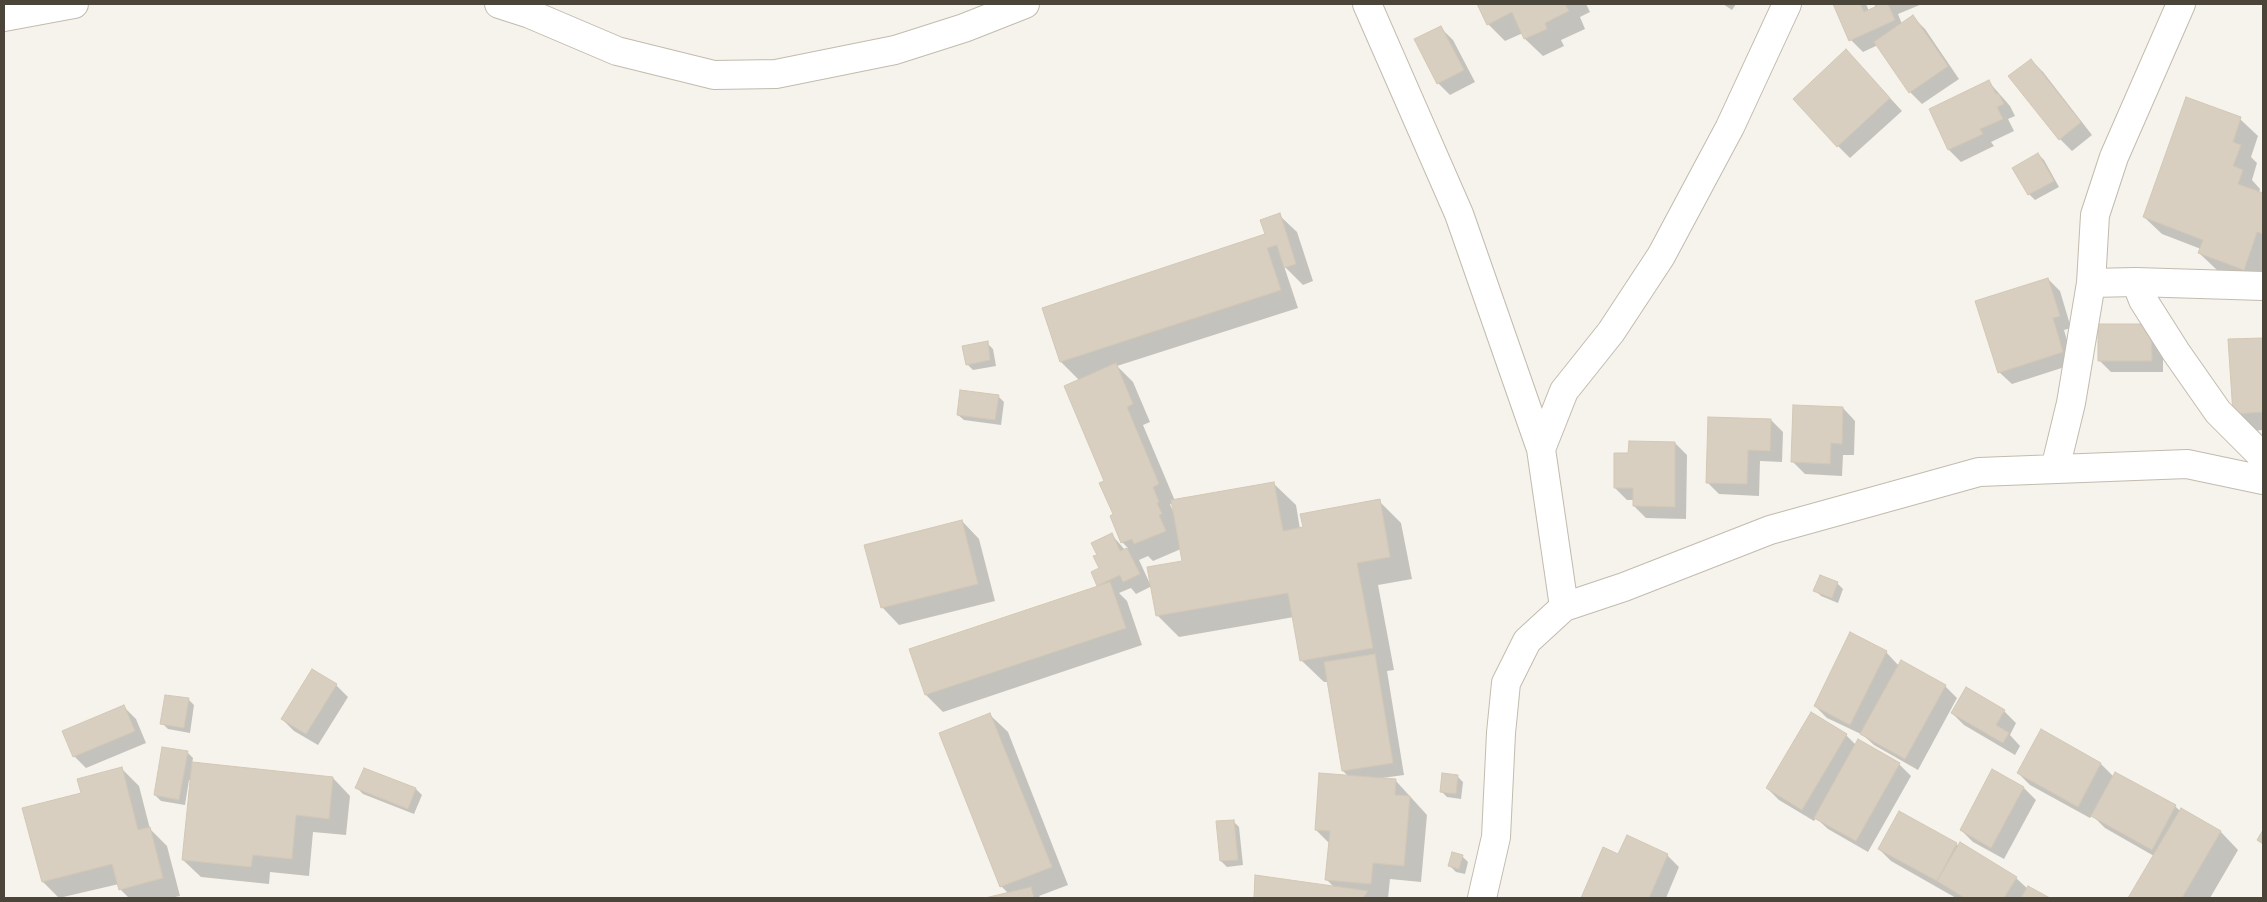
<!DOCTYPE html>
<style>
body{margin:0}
#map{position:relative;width:2267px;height:902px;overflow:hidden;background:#f6f3ec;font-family:Mulish,sans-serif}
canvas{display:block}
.frame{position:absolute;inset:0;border:5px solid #4b4439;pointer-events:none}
</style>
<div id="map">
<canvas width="2267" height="902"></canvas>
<div class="frame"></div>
</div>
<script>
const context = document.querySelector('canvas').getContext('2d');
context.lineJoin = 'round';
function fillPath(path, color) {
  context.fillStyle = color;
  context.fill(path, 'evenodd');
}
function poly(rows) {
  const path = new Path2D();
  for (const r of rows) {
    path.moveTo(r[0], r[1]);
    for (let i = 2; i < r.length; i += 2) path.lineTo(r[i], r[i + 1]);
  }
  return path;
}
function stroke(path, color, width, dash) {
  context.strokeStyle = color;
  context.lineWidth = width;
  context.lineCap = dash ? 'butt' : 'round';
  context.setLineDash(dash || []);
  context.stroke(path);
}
fillPath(poly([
 [1478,4,1586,4,1590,12,1580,17,1585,29,1561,40,1564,46,1543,56,1525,39,1523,33,1505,41,1488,24],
 [1723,4,1736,4,1732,10],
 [1834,4,1866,4,1869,11,1877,7,1873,4,1922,4,1898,14,1902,24,1913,17,1925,29,1959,79,1922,104,1910,92,1878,45,1863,52,1851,40],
 [1441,28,1453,40,1475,82,1450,95,1438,83],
 [2031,60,2043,72,2092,135,2072,151,2060,139],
 [1858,63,1902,111,1850,158,1838,146],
 [1989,82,2010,106,2015,116,2008,119,2014,131,1991,142,1994,146,1961,162,1949,150,1931,110],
 [2240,119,2258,136,2251,157,2257,163,2252,180,2260,189,2259,193,2263,194,2263,281,2261,287,2217,270,2199,253,2201,249,2162,234,2144,217],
 [2038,154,2044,160,2059,187,2035,200,2029,194],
 [1279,215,1297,232,1313,281,1303,285,1284,266,1298,308,1117,366,1133,382,1150,422,1143,425,1175,501,1274,484,1296,505,1300,529,1379,501,1401,523,1412,579,1378,585,1394,670,1387,671,1404,775,1382,778,1396,781,1427,815,1421,882,1390,879,1388,898,1255,898,1256,876,1334,887,1327,880,1330,844,1316,830,1349,777,1343,771,1328,682,1324,682,1302,661,1294,617,1179,637,1157,615,1152,586,1136,594,1131,588,1119,593,1127,601,1142,645,943,712,926,695,1100,587,1099,585,1101,569,1098,555,1112,535,1125,550,1128,548,1122,542,1114,515,1079,380,1061,362,1267,235],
 [1173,503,1174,514,1170,504],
 [1181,549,1184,562,1151,586,1139,560,1148,556,1153,561],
 [2048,279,2060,291,2071,328,2064,330,2074,364,2012,384,1999,372],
 [2151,325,2163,337,2163,372,2111,372,2099,360],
 [2263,339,2263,430,2252,431,2234,413,2230,341],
 [987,343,993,349,996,366,973,370,967,364],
 [998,396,1004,402,1001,425,964,420,958,415],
 [1843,408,1855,421,1854,455,1843,455,1842,476,1805,474,1793,462],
 [1771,420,1783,432,1782,462,1760,461,1759,496,1719,494,1707,482],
 [1675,443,1687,455,1686,519,1646,518,1634,506,1634,500,1627,500,1615,488,1629,455],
 [962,521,979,539,995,601,899,625,882,607],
 [1837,583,1843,589,1838,603,1821,596,1815,590],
 [1886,652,1899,666,1945,686,1957,698,1918,770,1874,745,1863,735,1827,718,1815,706],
 [313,671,336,685,348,697,318,745,294,731,282,719],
 [188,699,194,705,190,733,168,729,162,723],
 [124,707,136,719,146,743,86,768,74,756],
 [2004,711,2016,723,2010,735,2020,746,2015,755,1964,725,1952,713],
 [990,715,1008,732,1068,885,1039,896,1041,898,990,898,1009,894,1001,886],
 [2041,731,2101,764,2114,777,2175,806,2181,812,2182,810,2221,832,2238,850,2210,898,2130,898,2154,856,2105,828,2092,815,2090,818,2030,785,2018,773],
 [1846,735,1856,745,1899,764,1911,776,1868,852,1828,829,1816,818,1814,821,1779,800,1767,788],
 [187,752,193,758,192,764,333,778,350,796,346,835,313,832,309,876,270,872,269,884,201,877,183,860,191,781,189,780,185,805,161,801,155,795],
 [122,769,139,786,150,829,167,846,180,896,170,898,129,898,120,889,119,884,59,898,43,882,82,793],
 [364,769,416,789,422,795,414,814,363,794,357,788],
 [1457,776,1463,782,1461,799,1447,797,1441,791],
 [2024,788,2036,800,2004,859,1973,842,1961,830],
 [1233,821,1239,827,1243,865,1227,867,1221,861],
 [1956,844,2016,878,2028,889,2047,898,1956,898,1891,861,1879,849],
 [1604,849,1619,855,1667,855,1679,867,1666,898,1582,898],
 [1462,856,1468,862,1465,874,1456,872,1450,866]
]), '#0003');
const building = poly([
 [1477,4,1565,4,1569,11,1545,23,1547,29,1524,39,1512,12,1487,25,1477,4],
 [1833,4,1860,4,1864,12,1877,6,1876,4,1888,4,1895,20,1849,41,1833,4],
 [1913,15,1948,66,1909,93,1874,42,1913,15],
 [1441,26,1464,70,1437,84,1414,39,1441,26],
 [1846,49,1890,98,1837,147,1793,99,1846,49],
 [2031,59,2081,122,2059,140,2008,76,2031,59],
 [1989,80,1996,94,1998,93,2004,104,1997,107,2003,119,1980,129,1983,134,1948,150,1929,109,1989,80],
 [2186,97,2241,117,2233,142,2241,145,2233,166,2243,170,2238,184,2263,193,2263,234,2257,232,2244,270,2198,253,2203,240,2143,217,2186,97],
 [2038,153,2054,181,2028,195,2012,168,2038,153],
 [1280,213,1296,264,1284,268,1277,245,1267,248,1281,290,1060,362,1042,308,1265,234,1260,220,1280,213],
 [2048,278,2060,316,2053,318,2063,352,1998,373,1975,301,2048,278],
 [2098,324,2151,324,2152,361,2098,361,2098,324],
 [2263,338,2263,412,2233,414,2228,339,2263,338],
 [988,341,990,360,966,365,962,346,988,341],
 [1116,363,1133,404,1127,407,1159,484,1153,487,1159,502,1157,503,1162,514,1159,515,1166,531,1134,544,1132,539,1121,543,1110,516,1113,514,1099,483,1104,481,1064,386,1116,363],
 [960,390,999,395,995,420,957,415,960,390],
 [1793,405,1843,407,1842,444,1831,443,1830,464,1791,462,1793,405],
 [1708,417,1771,419,1770,451,1748,450,1747,484,1706,483,1708,417],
 [1629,441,1675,442,1675,507,1633,506,1633,488,1614,488,1614,453,1628,453,1629,441],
 [1274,482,1283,531,1303,527,1300,514,1380,499,1390,557,1357,563,1373,648,1300,661,1288,593,1156,616,1147,567,1182,561,1171,500,1274,482],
 [962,520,978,584,881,608,864,545,962,520],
 [1112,533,1120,551,1127,548,1140,574,1123,582,1120,575,1097,586,1091,572,1099,568,1093,556,1097,555,1091,543,1112,533],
 [1820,575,1838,582,1832,598,1813,591,1820,575],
 [1110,582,1126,628,925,695,909,649,1110,582],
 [1850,632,1887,651,1850,725,1814,706,1850,632],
 [1375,654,1393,763,1342,771,1324,662,1375,654],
 [1901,660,1946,685,1905,759,1860,734,1901,660],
 [312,669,337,684,306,734,281,719,312,669],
 [1966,687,2005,710,1996,725,2009,733,2003,743,1951,713,1966,687],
 [165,695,189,698,184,728,160,724,165,695],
 [124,705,135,731,73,757,62,731,124,705],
 [1811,712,1847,734,1802,810,1766,788,1811,712],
 [990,713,1052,867,1000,887,939,733,990,713],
 [2041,729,2101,763,2078,807,2017,773,2041,729],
 [1858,739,1900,763,1856,841,1814,818,1858,739],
 [162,747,188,751,179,800,154,795,162,747],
 [192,762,333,777,329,819,296,815,292,859,253,855,251,867,182,860,192,762],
 [122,767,138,830,150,827,163,878,119,890,112,864,42,882,22,808,81,793,77,779,122,767],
 [364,768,416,788,408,809,355,788,364,768],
 [1992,769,2024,787,1991,848,1960,830,1992,769],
 [2115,772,2176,805,2152,850,2091,816,2115,772],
 [1319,773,1396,779,1395,795,1410,796,1404,866,1373,863,1371,884,1325,880,1330,831,1315,830,1319,773],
 [1442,773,1458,775,1456,794,1440,792,1442,773],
 [2181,808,2221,831,2182,898,2128,898,2181,808],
 [1899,811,1957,843,1937,881,1878,849,1899,811],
 [1234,820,1238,860,1220,861,1216,821,1234,820],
 [2263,830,2263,844,2257,840,2263,830],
 [1627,835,1668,854,1649,898,1581,898,1603,847,1618,854,1627,835],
 [1960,842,2017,877,2004,898,1965,898,1937,881,1960,842],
 [1452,852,1463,855,1459,869,1448,866,1452,852],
 [1255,875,1368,891,1363,898,1254,898,1255,875],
 [2028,886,2050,898,2021,898,2028,886],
 [1031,887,1034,898,985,898,1031,887]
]);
fillPath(building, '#d8cfc1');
stroke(building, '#d3c7b4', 1);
const minor = poly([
 [499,4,530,14,617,51,714,75,776,74,895,50,964,28,1025,4],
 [1367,4,1459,214,1541,449,1564,607],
 [4,17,74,4],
 [2136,282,2143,300,2176,352,2218,412,2263,457],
 [2091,283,2136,282,2263,286],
 [1541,449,1564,391,1611,332,1661,256,1730,127,1787,4],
 [2055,469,2071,403,2091,283,2095,215,2114,157,2181,4],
 [1482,898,1496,837,1501,733,1506,683,1527,641,1564,607,1624,587,1770,530,1979,472,2187,464,2263,480]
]);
stroke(minor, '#c2bbae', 30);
stroke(minor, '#fff', 28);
</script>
